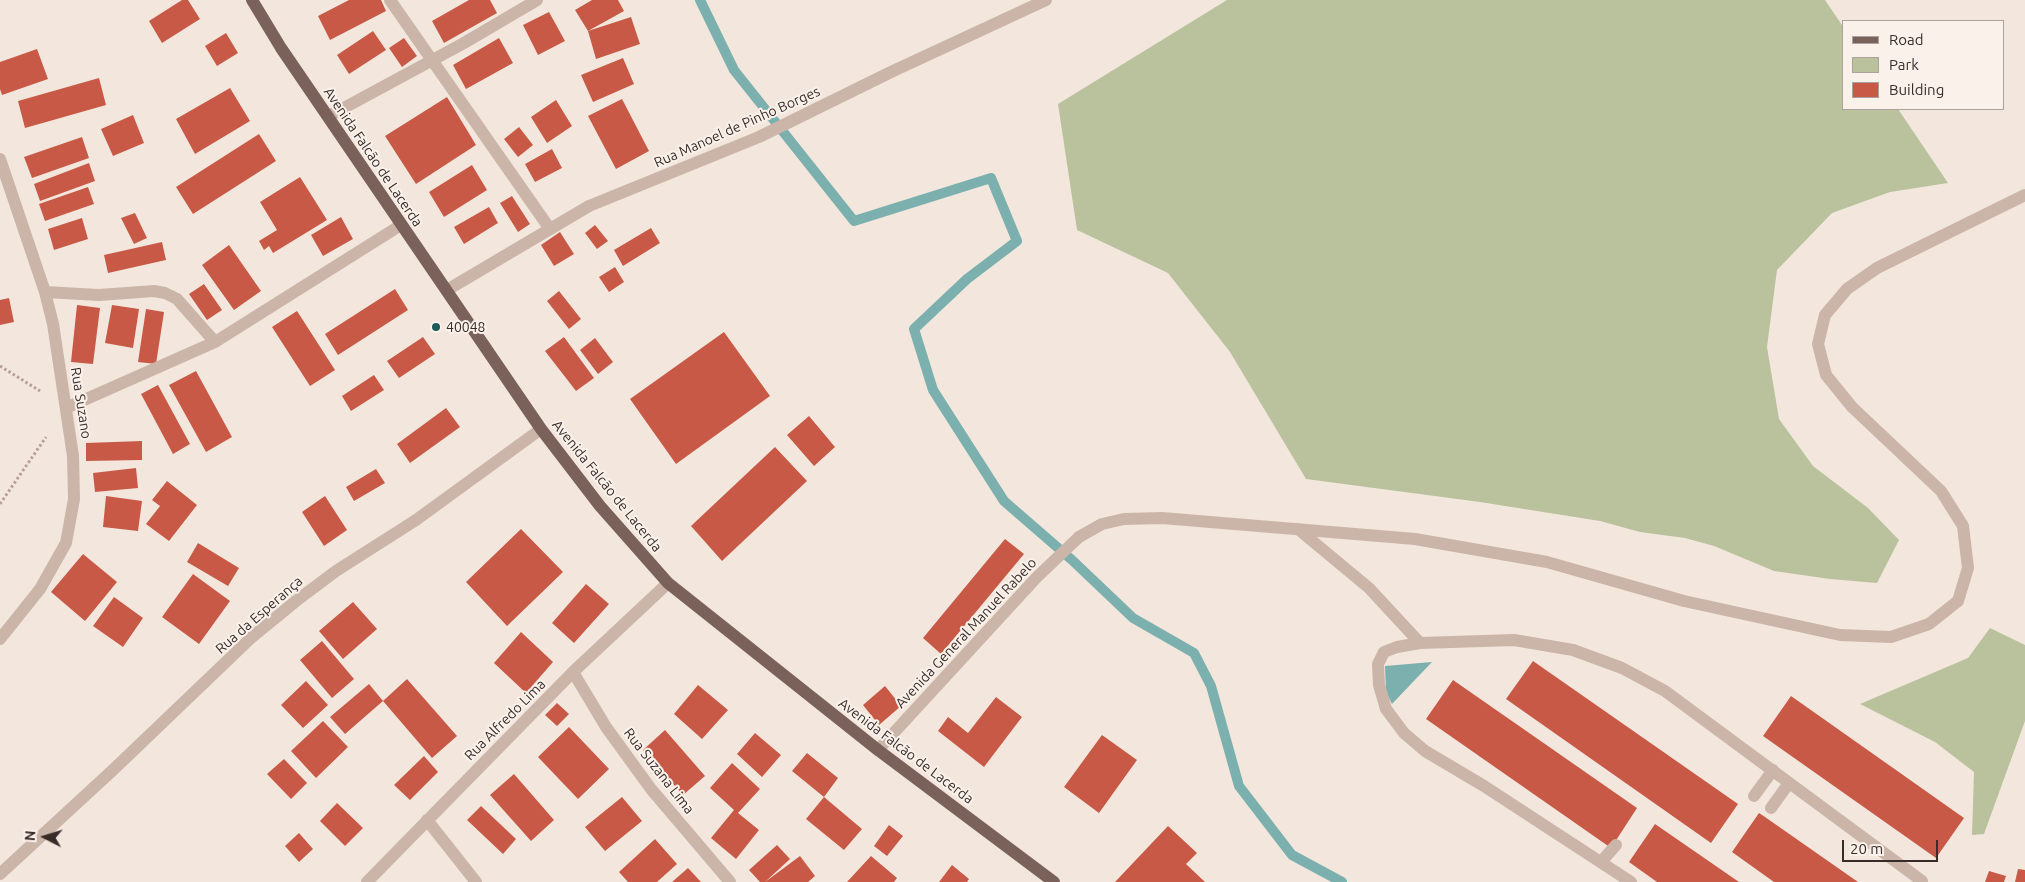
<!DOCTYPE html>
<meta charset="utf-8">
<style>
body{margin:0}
#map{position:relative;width:2025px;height:882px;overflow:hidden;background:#f3e7dd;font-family:Ubuntu,sans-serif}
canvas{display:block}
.legend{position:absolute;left:1842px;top:20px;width:162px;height:90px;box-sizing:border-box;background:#faf1ea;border:1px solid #aca29d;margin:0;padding:6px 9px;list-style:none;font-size:15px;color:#382c29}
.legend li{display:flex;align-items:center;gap:10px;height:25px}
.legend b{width:25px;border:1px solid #aca29d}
.north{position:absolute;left:20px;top:812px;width:50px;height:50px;-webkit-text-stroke:4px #faf1ea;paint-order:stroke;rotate:275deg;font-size:14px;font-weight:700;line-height:20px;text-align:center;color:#382c29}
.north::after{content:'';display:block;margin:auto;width:18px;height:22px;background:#382c29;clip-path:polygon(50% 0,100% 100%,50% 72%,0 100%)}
.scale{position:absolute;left:1842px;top:840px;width:96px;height:22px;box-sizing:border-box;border:2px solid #382c29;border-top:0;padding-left:6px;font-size:15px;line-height:18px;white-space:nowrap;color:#382c29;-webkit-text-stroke:4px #faf1ea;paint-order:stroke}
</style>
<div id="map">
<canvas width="2025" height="882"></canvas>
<ul class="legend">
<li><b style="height:6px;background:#7a615a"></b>Road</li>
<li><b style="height:14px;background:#b9c29d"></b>Park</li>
<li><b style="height:14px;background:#c85946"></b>Building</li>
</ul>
<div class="north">N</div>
<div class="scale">20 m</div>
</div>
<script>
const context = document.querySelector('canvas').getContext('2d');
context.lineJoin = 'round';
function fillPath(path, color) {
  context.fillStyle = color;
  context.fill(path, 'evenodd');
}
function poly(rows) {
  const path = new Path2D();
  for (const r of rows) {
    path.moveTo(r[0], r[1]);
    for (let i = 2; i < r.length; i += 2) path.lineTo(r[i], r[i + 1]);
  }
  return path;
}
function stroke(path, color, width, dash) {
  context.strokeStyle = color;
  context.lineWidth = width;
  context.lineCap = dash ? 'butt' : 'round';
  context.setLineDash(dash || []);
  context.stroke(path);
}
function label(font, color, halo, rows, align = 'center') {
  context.font = font + ' Ubuntu,sans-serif';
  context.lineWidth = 4;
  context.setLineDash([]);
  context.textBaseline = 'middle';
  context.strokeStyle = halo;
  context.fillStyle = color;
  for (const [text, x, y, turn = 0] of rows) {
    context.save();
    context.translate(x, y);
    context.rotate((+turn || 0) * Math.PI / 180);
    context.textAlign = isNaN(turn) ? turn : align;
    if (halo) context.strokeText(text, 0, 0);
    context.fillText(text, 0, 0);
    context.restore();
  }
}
fillPath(poly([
 [1227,0,1825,0,1844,28,1844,109,1898,109,1948,183,1890,192,1832,213,1777,270,1767,347,1779,419,1813,466,1868,508,1899,540,1877,583,1830,579,1774,571,1714,546,1685,538,1640,532,1600,521,1480,502,1306,479,1230,352,1168,273,1077,230,1058,104],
 [1990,628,2025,645,2025,721,1984,834,1972,835,1974,772,1935,742,1860,704,1968,658]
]), '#b9c29d');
fillPath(poly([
 [1432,662,1392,704,1386,692,1385,666]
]), '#7bb0ae');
stroke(poly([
 [700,0,734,70,854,221,991,178,1017,241,967,279,914,329,933,390,1004,501,1072,560,1133,618,1194,653,1211,686,1239,786,1292,855,1342,882]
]), '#7bb0ae', 10);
fillPath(poly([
 [182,0,188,0,200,19,162,43,149,21],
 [349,0,381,0,386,11,330,40,318,16],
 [469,0,490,0,497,13,444,43,432,21],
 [592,0,618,0,624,11,588,31,575,10],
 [549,12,565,41,538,55,523,25],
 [631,17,640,44,596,59,588,31],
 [373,31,386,50,349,74,337,55],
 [226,33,238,53,217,66,205,46],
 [404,38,417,56,402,67,389,48],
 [499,38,513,63,466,89,453,65],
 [37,49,48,79,2,95,0,89,0,62],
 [623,58,634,84,593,102,581,75],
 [99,78,106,105,25,128,18,101],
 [230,88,250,121,195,154,176,119],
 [447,97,476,145,416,184,385,136],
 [622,99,649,151,616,169,588,116],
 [556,100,572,126,547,143,531,117],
 [133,115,144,143,113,156,101,129],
 [519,127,533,145,518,157,504,139],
 [259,134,276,161,193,214,176,187],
 [82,137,89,158,32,178,24,157],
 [552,149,562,168,535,182,525,164],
 [89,163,95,181,40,201,34,184],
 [472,165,487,190,444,217,429,192],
 [300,177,327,220,273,253,269,246,264,250,259,241,277,230,260,202],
 [88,187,94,204,45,221,39,204],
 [512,196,530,224,518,232,500,203],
 [489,207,498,223,464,244,454,227],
 [135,213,147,238,134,244,121,218],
 [341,217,353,239,323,256,311,235],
 [82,218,88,239,54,250,48,229],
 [595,225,608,241,597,249,585,233],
 [651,228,660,243,623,266,614,250],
 [560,232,574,254,554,266,541,245],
 [162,242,166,260,108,273,104,255],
 [229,245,261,291,234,310,202,265],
 [615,267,624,282,609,292,599,277],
 [204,284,222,310,207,320,189,294],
 [395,289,408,310,338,355,325,334],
 [559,291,581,319,569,329,547,301],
 [9,298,14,322,0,325,0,300],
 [77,305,100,308,93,364,71,362],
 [112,305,139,309,133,348,105,343],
 [146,309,164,312,156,364,138,362],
 [297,311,335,370,310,386,272,327],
 [724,332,770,396,676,464,630,399],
 [423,337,435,354,399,378,387,361],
 [564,337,594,378,576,391,545,351],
 [595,338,613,362,598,374,580,350],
 [196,371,232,437,206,452,169,385],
 [374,375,384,390,351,411,342,396],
 [158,385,190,444,173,454,141,394],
 [446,408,460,427,410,463,397,444],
 [809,416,835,447,814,466,787,435],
 [142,441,142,460,86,461,86,443],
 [775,447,807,481,722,561,691,526],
 [136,468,138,488,95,492,93,473],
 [376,469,385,483,354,501,346,487],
 [167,481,197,505,169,541,146,524,160,506,152,500],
 [106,496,142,501,138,531,103,527],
 [325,496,347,530,324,546,302,512],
 [521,529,563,572,507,626,466,582],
 [1005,539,1024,554,941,654,923,638],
 [198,543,239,568,228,586,187,562],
 [83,554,117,582,85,621,51,592],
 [193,574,230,601,199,644,162,617],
 [586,584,609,604,574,643,552,623],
 [114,597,143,618,123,647,93,626],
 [353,602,377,629,343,659,319,631],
 [521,632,553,662,526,693,494,663],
 [322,641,354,679,332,698,300,660],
 [1533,661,1738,804,1711,843,1506,699],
 [407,679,457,736,432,758,383,701],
 [1453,680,1637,808,1611,848,1426,719],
 [306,681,328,705,303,728,281,705],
 [369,684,383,701,345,734,330,717],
 [698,685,728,710,702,739,674,714],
 [885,686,901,706,879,725,863,705],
 [1791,696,1964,818,1936,858,1763,736],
 [996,697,1022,717,984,767,938,731,948,717,968,733],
 [557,703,569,714,557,726,545,715],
 [323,721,348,747,316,778,291,751],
 [569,727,609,769,578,799,538,757],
 [665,730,705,776,683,795,643,750],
 [755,733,781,755,762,777,737,754],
 [1102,735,1137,760,1099,813,1064,787],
 [807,753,838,778,824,797,862,829,844,850,806,819,824,797,792,771],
 [424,756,438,772,410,800,394,785],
 [284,759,307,783,291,799,267,774],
 [732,763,760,789,738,813,759,830,736,859,711,838,734,810,710,788],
 [514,774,554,820,531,841,490,795],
 [622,797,642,821,605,851,585,827],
 [337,803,363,828,345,846,320,821],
 [481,806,516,839,503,854,467,820],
 [1759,813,1765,817,1858,882,1774,882,1732,852],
 [1655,824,1739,882,1657,882,1629,862],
 [889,825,903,836,887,856,874,846],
 [1168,826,1197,853,1186,864,1205,882,1115,882],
 [299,833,313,849,299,862,285,846],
 [655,839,677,864,657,882,628,882,619,872],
 [777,845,790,859,765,882,760,882,749,870],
 [800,856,815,876,808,882,765,882],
 [871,856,897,878,894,882,847,882],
 [952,865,969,879,967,882,939,882],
 [688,868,701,882,672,882],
 [2018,869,2025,870,2025,882,2015,882],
 [1989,871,2006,876,2004,882,1985,882]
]), '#c85946');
stroke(poly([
 [0,366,40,391],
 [0,504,46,437]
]), '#b79f93', 3, [2.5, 2.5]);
stroke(poly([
 [1298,529,1369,588,1420,643],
 [1079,537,1102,524,1124,519,1162,518,1415,539,1547,562,1684,601,1840,635,1891,637,1929,624,1958,601,1968,568,1963,526,1941,491,1852,407,1826,375,1818,344,1825,315,1847,289,1877,268,2025,195],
 [1754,796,1773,770],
 [1771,808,1789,783],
 [1601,862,1616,845],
 [1631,882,1484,786,1425,751,1404,733,1386,709,1379,685,1378,664,1384,652,1397,647,1420,643,1514,640,1573,650,1622,668,1665,691,1922,881]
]), '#cbb5a9', 12);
stroke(poly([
 [390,0,550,229],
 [329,116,464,43,537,0],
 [0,159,45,292,53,324,73,456,74,499,66,543,40,589,0,639],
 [447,290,589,206,759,137,891,72,1046,0],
 [45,292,99,295,154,291,165,293,177,299,215,342],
 [66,408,215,342,401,225],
 [573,672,606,727,651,789,730,882],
 [878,750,1036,578,1079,537],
 [427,820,476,882],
 [0,874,114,769,252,637,296,601,336,571,416,520,541,429],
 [367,882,573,672,668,583]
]), '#cbb5a9', 12);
stroke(poly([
 [252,0,281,48,541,429,600,506,668,583,878,750,1054,882]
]), '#7a615a', 12);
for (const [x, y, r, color] of [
 [436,327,5,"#1d5b59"]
]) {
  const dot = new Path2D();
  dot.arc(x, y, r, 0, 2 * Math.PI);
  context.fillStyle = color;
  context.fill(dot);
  stroke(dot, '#faf1ea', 2);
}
label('14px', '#382c29', '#faf1ea', [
 ["Rua Manoel de Pinho Borges",737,127,-24],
 ["Avenida Falcão de Lacerda",373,157,56],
 ["Rua Suzano",81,403,81],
 ["Avenida Falcão de Lacerda",607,486,51],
 ["Rua da Esperança",259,615,-41],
 ["Avenida General Manuel Rabelo",966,633,-47],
 ["Rua Alfredo Lima",505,720,-45],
 ["Avenida Falcão de Lacerda",906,751,37],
 ["Rua Suzana Lima",659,771,52]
]);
label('14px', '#382c29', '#faf1ea', [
 ["40048",446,327]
], 'left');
</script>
